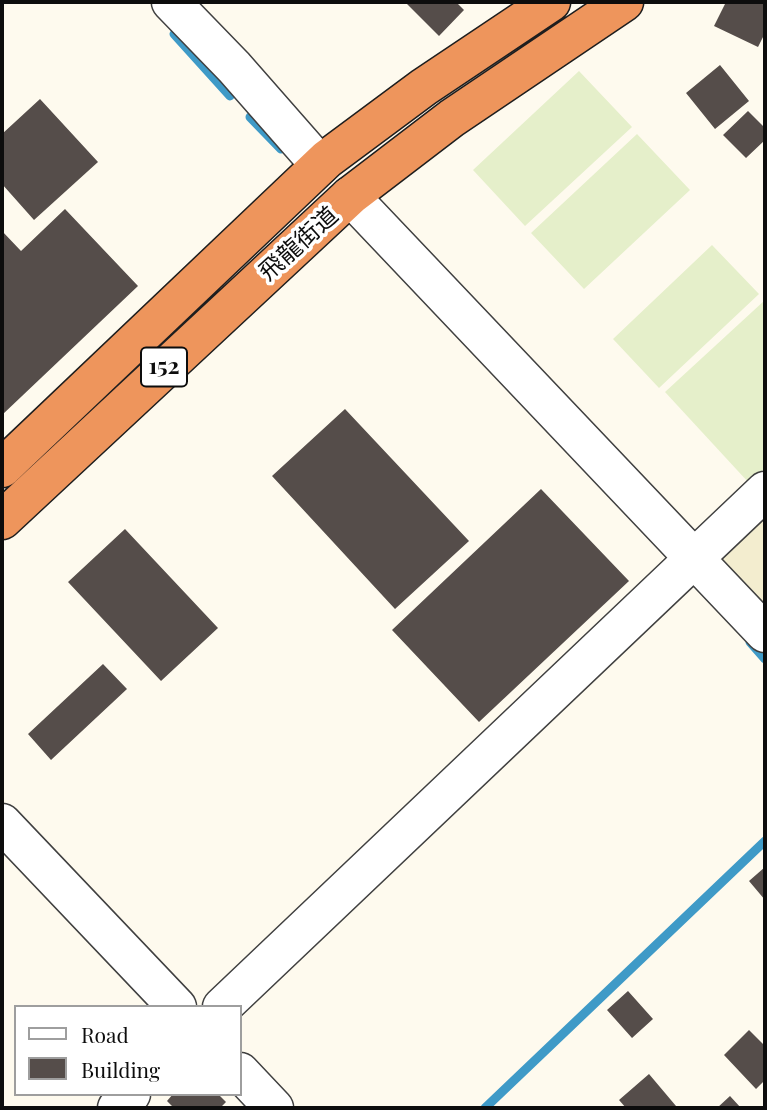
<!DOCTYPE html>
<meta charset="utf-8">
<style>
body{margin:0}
#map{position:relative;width:767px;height:1110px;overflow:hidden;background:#fefaee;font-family:"Playfair Display",serif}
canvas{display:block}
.frame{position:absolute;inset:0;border:4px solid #0d0d0d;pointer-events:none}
.legend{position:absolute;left:14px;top:1005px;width:228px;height:91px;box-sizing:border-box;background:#fff;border:2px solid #9e9e9e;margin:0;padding:9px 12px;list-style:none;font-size:21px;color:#0d0d0d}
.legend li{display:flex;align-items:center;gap:14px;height:35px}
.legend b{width:35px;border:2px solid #9e9e9e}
</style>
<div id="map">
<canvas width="767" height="1110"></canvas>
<div class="frame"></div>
<ul class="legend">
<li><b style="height:9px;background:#fff"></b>Road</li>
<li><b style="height:19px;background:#554d4a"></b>Building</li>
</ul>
</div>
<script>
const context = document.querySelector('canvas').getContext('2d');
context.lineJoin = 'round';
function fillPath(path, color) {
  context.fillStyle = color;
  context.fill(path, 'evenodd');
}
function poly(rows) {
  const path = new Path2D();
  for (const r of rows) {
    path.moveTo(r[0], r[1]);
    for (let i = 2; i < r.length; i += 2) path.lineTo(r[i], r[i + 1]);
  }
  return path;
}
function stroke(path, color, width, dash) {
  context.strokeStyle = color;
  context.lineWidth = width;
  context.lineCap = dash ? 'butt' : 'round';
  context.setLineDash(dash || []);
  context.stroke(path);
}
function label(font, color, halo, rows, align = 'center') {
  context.font = font + ' "Playfair Display","Noto Sans JP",serif';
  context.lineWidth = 7;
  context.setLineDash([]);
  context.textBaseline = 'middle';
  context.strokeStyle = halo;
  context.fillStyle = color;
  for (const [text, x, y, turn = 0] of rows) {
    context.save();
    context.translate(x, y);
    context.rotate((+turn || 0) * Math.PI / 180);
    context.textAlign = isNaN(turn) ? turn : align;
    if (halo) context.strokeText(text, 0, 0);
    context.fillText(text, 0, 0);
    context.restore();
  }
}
fillPath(poly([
 [765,507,765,616,711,559]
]), '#f3edcf');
fillPath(poly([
 [579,71,632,127,525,226,473,170],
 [637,134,690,190,584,289,531,233],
 [712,245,759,294,659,388,613,339],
 [765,300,765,468,749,483,665,392]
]), '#e5efca');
stroke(poly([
 [174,34,230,96],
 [250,117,281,149],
 [750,642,765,659],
 [485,1108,765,841]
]), '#3f9ac7', 9);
fillPath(poly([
 [405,2,456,2,464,10,439,36],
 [726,2,765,2,765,33,758,47,714,26],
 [720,65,749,101,715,129,686,93],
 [40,99,98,162,34,220,2,184,2,134],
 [748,111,765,128,765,140,746,158,723,135],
 [65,209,138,286,2,415,2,231,21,251],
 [345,409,469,541,395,609,272,476],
 [541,489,629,581,479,722,392,630],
 [125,529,218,628,161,681,68,582],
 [103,664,127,689,51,760,28,734],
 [765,867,765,900,749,881],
 [628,991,653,1019,632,1038,607,1010],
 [749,1030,765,1046,765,1080,756,1089,724,1055],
 [649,1074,676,1106,673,1108,626,1108,619,1100],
 [173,1094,218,1094,226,1102,220,1108,174,1108,167,1101],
 [730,1096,741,1108,717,1108]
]), '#554d4a');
const minor = poly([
 [171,2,234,67,320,165],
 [350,196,765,633],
 [2,823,177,1007],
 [222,1007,765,491],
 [240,1072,274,1108],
 [117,1108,131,1094]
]);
const highway = poly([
 [2,468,327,159,424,87,551,2],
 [2,520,350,196,452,118,624,2]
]);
stroke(minor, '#404040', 41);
stroke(highway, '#1e1e1e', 41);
stroke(minor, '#fff', 38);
stroke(highway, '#ee955c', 38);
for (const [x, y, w] of [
 [164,367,46]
]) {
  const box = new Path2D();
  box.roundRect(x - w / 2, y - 19.5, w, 39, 5);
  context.fillStyle = '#fff';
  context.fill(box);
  stroke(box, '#0d0d0d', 2);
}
label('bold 23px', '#0d0d0d', null, [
 ["152",164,367]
]);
label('24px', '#0d0d0d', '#fff', [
 ["飛龍街道",299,244,-42]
]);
</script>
